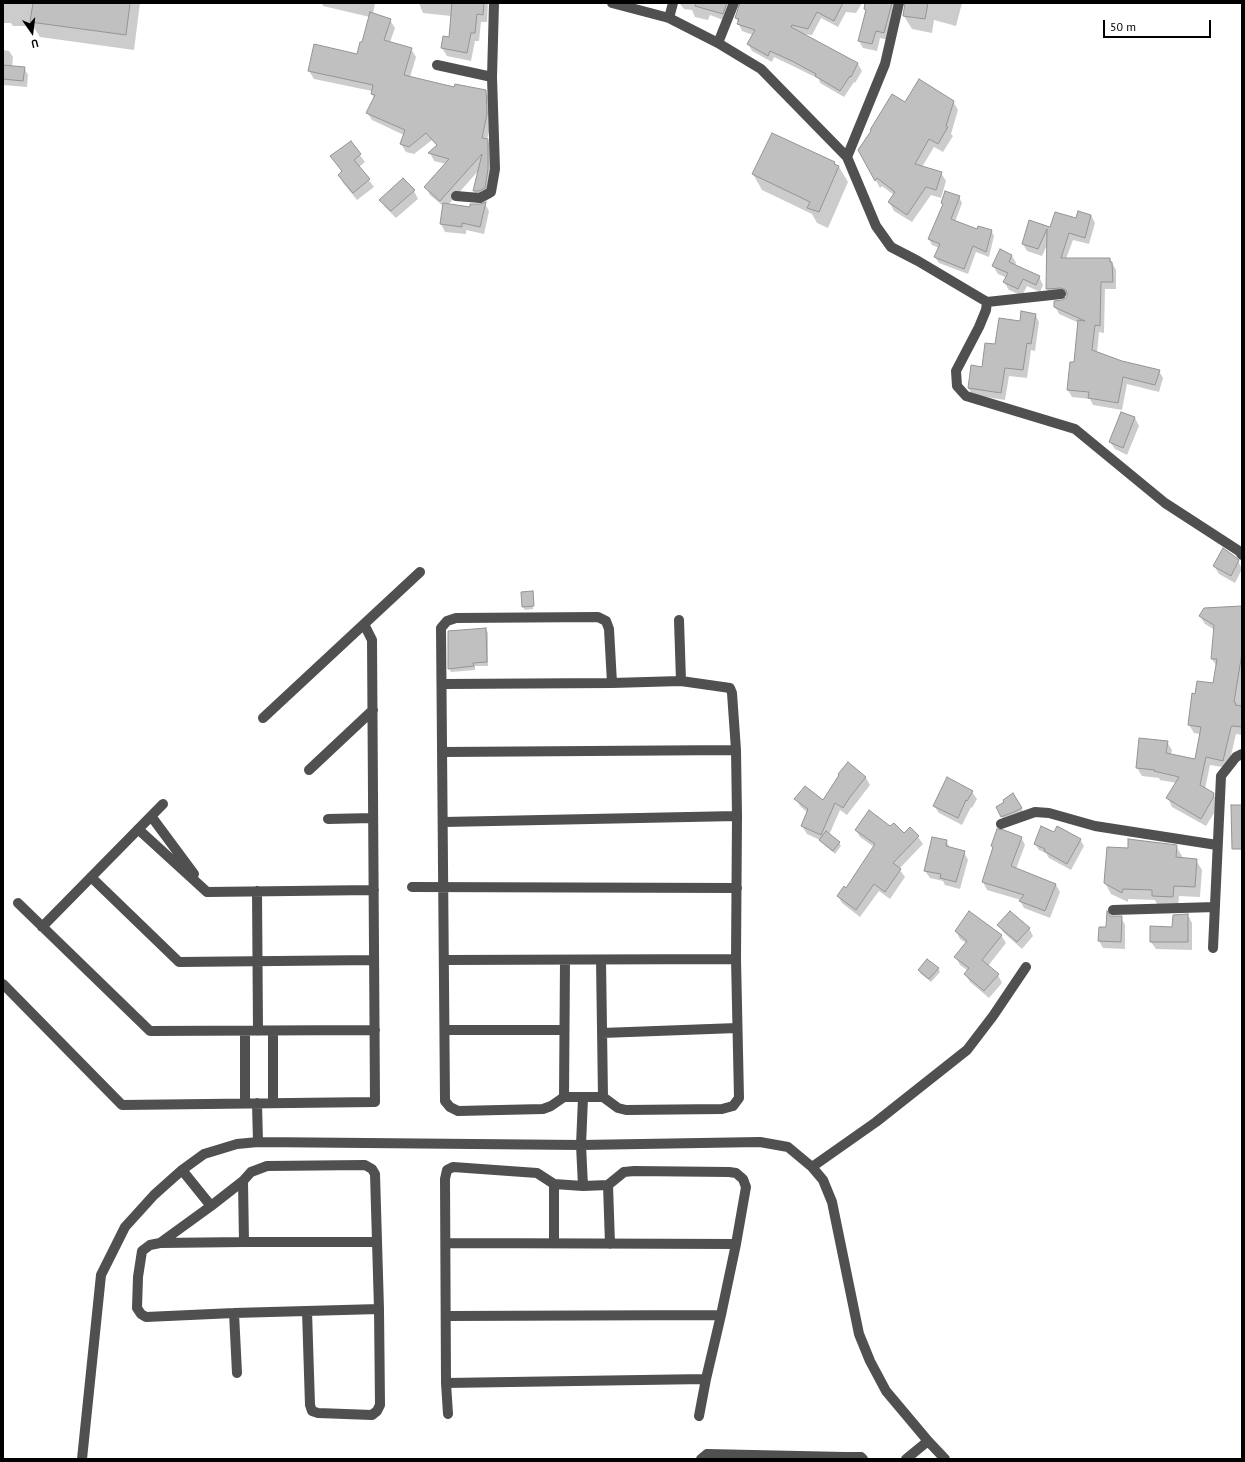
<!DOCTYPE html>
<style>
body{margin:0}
#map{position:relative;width:1245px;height:1462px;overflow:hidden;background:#fff;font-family:"PT Sans",sans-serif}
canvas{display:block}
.frame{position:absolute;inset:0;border:4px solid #000;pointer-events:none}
.north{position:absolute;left:12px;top:12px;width:40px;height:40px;-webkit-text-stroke:3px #fff;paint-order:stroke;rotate:166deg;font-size:11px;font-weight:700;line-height:16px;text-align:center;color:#000}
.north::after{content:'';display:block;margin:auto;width:14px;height:18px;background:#000;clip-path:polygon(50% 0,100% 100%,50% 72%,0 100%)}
.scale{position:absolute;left:1103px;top:20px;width:108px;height:18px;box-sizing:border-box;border:2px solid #000;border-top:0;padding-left:5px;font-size:12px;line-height:14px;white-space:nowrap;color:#000;-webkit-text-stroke:3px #fff;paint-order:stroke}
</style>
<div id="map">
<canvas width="1245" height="1462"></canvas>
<div class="frame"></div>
<div class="north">U</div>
<div class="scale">50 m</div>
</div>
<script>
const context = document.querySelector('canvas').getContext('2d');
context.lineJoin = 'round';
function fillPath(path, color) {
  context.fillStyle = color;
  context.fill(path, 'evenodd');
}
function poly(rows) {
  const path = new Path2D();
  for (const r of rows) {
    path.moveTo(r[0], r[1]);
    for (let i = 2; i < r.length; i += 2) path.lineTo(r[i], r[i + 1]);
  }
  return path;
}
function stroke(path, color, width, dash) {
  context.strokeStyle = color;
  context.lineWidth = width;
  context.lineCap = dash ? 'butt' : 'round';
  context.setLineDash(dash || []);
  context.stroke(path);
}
fillPath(poly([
 [3,3,140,3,134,50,40,37,33,26,13,26,11,23,3,23],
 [322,3,375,3,373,14,390,20,395,28,390,42,411,49,416,57,410,77,455,88,485,91,490,99,491,123,487,140,492,147,489,196,479,199,474,191,479,170,448,205,470,208,485,204,489,211,484,234,466,230,466,234,445,232,441,224,443,206,430,195,426,187,446,164,434,161,430,153,437,146,432,140,414,154,406,152,401,144,404,135,372,120,367,112,374,98,372,94,372,91,314,79,309,71,358,55,363,44,370,17,323,6],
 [419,3,488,3,487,22,481,22,479,41,475,41,471,61,447,56,442,48,444,38,450,38,451,16,423,13],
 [661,3,862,3,856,13,846,12,838,27,821,18,812,35,801,34,858,64,862,71,855,83,854,82,844,97,820,83,819,79,797,68,774,57,772,62,752,51,748,44,753,35,742,31,736,18,741,4,738,3,726,21,710,15,708,20,695,17,692,10,684,9,680,4,676,3,672,5],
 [868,3,902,3,889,40,880,38,877,51,863,48,859,41],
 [906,3,962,3,956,26,934,20,932,33,912,29,904,16],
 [3,50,9,51,13,57,12,67,24,68,28,75,27,87,3,85],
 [953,101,958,110,951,134,953,136,943,152,934,147,922,167,941,173,946,181,941,198,931,195,912,222,894,211,889,202,894,195,882,186,880,188,859,150,905,103],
 [772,134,834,163,839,167,848,182,828,228,817,223,812,214,762,190,753,174],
 [350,142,365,162,359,167,374,187,357,200,343,183,339,175,342,172,332,157],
 [403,179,414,191,418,199,396,218,385,207,380,200],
 [959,197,962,203,955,222,978,230,991,230,994,236,989,257,976,252,968,274,939,263,935,257,939,248,932,245,929,239,943,205,942,203],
 [1091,215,1095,223,1089,244,1073,240,1066,259,1110,259,1116,270,1116,289,1105,289,1104,333,1099,332,1097,353,1121,362,1159,371,1163,378,1159,392,1127,384,1122,410,1093,405,1090,399,1072,397,1068,390,1074,364,1079,323,1059,314,1055,306,1065,300,1068,295,1051,296,1047,289,1048,243,1042,256,1027,251,1023,244,1030,222,1051,228],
 [1012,256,1016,263,1015,265,1039,277,1043,285,1040,292,1027,286,1022,296,1009,290,1004,282,1007,278,998,274,993,266],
 [1035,314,1039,322,1035,351,1031,350,1027,378,1009,376,1005,400,973,395,968,388,983,368,996,345,1021,323],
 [1122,413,1135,418,1139,426,1127,455,1115,449,1110,442],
 [1238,561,1242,569,1235,583,1219,574,1214,566],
 [533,592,534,595,532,595,533,609,525,610,523,607],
 [1242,609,1242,700,1241,707,1242,707,1242,735,1236,734,1228,768,1210,765,1205,789,1213,794,1218,802,1218,807,1206,826,1172,807,1168,798,1177,783,1160,780,1159,778,1142,776,1137,768,1167,742,1172,750,1171,755,1195,760,1200,734,1194,733,1189,725,1196,695,1214,684,1217,667,1212,659,1215,630,1205,624,1200,616],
 [486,629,488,633,488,666,475,666,475,670,451,672,449,668],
 [848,763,866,778,870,785,847,815,840,810,829,835,839,843,841,846,835,854,822,843,820,840,807,834,802,826,808,813,800,806,796,799,824,801],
 [972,792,977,799,972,808,971,807,962,825,939,813,934,806],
 [1013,795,1023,811,1004,820,997,807,1006,802],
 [890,828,904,834,910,828,918,837,923,844,899,869,905,877,890,899,879,891,860,917,842,903,838,896,846,889,874,847,860,837,856,830],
 [1055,833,1080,839,1084,846,1071,870,1049,858,1046,853,1039,850,1035,844],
 [1021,837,1025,845,1016,869,1056,885,1060,892,1050,918,1024,908,1020,901,1021,900,987,890,983,882,994,848,992,846],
 [946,841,951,849,964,852,968,860,960,889,945,885,943,881,930,878,925,871],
 [1176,846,1182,856,1182,859,1196,860,1202,870,1200,897,1179,896,1178,907,1158,906,1155,900,1128,899,1128,902,1111,894,1105,883],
 [1188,915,1192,923,1192,950,1156,949,1151,942,1173,928],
 [1110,917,1121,917,1125,925,1125,949,1103,948,1099,941,1107,929],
 [999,925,1029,928,1033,936,1022,949,1003,932],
 [956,931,1001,935,1006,943,988,966,998,975,1002,983,989,998,970,982,965,974,968,971,960,965,956,957,966,943,960,939],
 [938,968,940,972,931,982,921,974,919,971]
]), '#0003');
const building = poly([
 [33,3,130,3,126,35,30,22,33,3],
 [452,3,484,3,483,15,477,14,475,33,471,33,467,53,441,48,443,36,449,37,452,3],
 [696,3,727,3,723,14,695,6,696,3],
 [740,3,843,3,834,21,817,12,808,29,792,25,791,27,858,63,851,77,850,76,840,91,815,76,816,74,792,61,770,51,768,56,747,44,755,30,737,24,739,19,735,18,740,3],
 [865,3,892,3,884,33,876,31,872,44,858,41,866,10,864,9,865,3],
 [905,3,928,3,925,19,903,16,905,3],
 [370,12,391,19,384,40,412,48,404,75,454,87,455,84,486,90,487,114,482,138,488,139,488,169,485,188,479,191,473,191,482,154,440,201,424,187,449,159,428,153,437,145,426,133,409,147,400,144,405,130,366,113,375,95,371,94,373,85,308,71,314,44,357,54,360,42,362,42,370,12],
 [3,65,25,67,23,81,3,79,3,65],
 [919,79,954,101,946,126,948,127,938,144,929,139,915,164,942,172,936,190,926,187,907,215,888,202,895,192,877,178,875,181,858,150,871,131,870,130,892,94,905,102,919,79],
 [772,133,835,162,834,164,839,166,819,212,807,208,810,202,752,174,772,133],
 [351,141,361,154,354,160,370,179,353,193,338,175,342,171,330,156,351,141],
 [403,178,415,190,391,211,379,200,403,178],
 [945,191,960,196,951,219,977,229,978,226,992,230,986,252,973,246,964,269,934,257,940,244,928,239,943,204,941,203,945,191],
 [486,202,480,227,462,223,462,227,440,224,443,203,470,207,470,204,480,204,486,202],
 [1078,211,1091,215,1085,238,1069,233,1061,258,1110,258,1110,262,1112,262,1113,282,1101,282,1100,326,1095,325,1092,350,1122,361,1160,370,1155,385,1123,377,1118,403,1088,398,1089,392,1067,390,1070,362,1074,362,1078,320,1085,321,1054,307,1054,301,1062,300,1067,297,1067,293,1066,290,1061,288,1046,289,1047,229,1038,249,1022,244,1029,220,1050,227,1055,212,1076,218,1078,211],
 [1000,249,1012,255,1009,262,1040,276,1036,285,1023,279,1018,289,1003,282,1008,273,992,266,1000,249],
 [1021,311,1036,314,1031,344,1027,343,1023,370,1005,368,1001,393,968,388,971,365,982,367,985,343,995,344,999,318,1020,321,1021,311],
 [1121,412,1135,417,1123,448,1109,442,1121,412],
 [1223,548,1234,556,1239,560,1231,576,1213,566,1223,548],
 [533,591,534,606,522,607,521,592,533,591],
 [1242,606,1242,653,1234,702,1236,703,1235,705,1242,706,1242,727,1232,726,1231,727,1223,761,1206,757,1200,785,1214,793,1213,798,1201,819,1166,798,1179,777,1154,771,1155,770,1136,768,1139,738,1168,741,1166,753,1195,759,1201,727,1188,725,1192,693,1195,694,1197,681,1213,683,1217,659,1211,659,1214,625,1199,616,1204,608,1242,606],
 [486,628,487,662,473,663,474,666,448,669,448,631,486,628],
 [848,762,866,777,850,797,843,808,835,803,821,835,801,826,808,809,794,799,805,786,823,800,839,775,838,774,848,762],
 [947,777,973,791,967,801,966,800,958,818,933,806,947,777],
 [1013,793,1022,808,1014,812,1001,817,996,807,1004,802,1003,800,1013,793],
 [1231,805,1242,805,1242,849,1232,849,1231,805],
 [869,810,890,826,894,823,904,833,910,827,919,836,893,863,901,869,885,892,874,884,856,910,837,896,844,886,846,888,875,844,855,830,869,810],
 [1041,826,1054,832,1057,826,1081,839,1067,864,1044,851,1045,849,1034,844,1041,826],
 [997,829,1004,830,1022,837,1011,866,1056,884,1045,911,1019,901,1024,895,982,882,993,847,991,846,997,829],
 [826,831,840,842,833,851,819,840,826,831],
 [932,837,947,840,946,846,965,851,956,882,940,878,941,874,924,871,932,837],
 [1128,839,1177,845,1176,857,1197,859,1195,887,1174,886,1173,897,1152,896,1152,890,1123,889,1122,893,1104,883,1107,847,1128,848,1128,839],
 [969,911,1002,935,982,960,999,974,984,991,964,974,969,968,954,957,967,941,955,931,969,911],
 [1010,911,1030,928,1017,942,997,925,1010,911],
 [1107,911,1110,916,1122,916,1121,942,1098,941,1099,927,1106,927,1107,911],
 [1188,914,1188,942,1150,942,1150,926,1172,927,1173,915,1188,914],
 [927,959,939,968,929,979,918,970,927,959]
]);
fillPath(building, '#c0c0c0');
stroke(building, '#949494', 1);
stroke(poly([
 [612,3,669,18,718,43,761,69,847,157,876,226,891,247,918,261,987,302,986,310,979,327,956,371,957,386,966,396,1075,429,1165,503,1239,551,1242,555],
 [669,18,673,3],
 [718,43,734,3],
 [437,65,492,77],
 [847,157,885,64,899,3],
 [456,196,480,198,491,192,495,169,492,77,494,3],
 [987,302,1061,294],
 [679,620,681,681],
 [443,684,612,683,681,681,730,688,732,693,736,750,737,816,736,959,739,1098,733,1106,722,1109,626,1110,618,1108,603,1097,564,1097,551,1106,543,1109,458,1111,450,1107,445,1101,441,628,447,621,456,618,598,617,606,621,609,629,612,683],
 [263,718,420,572],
 [443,752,736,750],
 [309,770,373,710],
 [151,816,194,874],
 [328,819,373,818],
 [444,822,737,816],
 [1001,824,1035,812,1049,813,1095,826,1217,845],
 [138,829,207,892,374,890],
 [91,877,179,962,374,960],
 [412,887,737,888],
 [257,891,258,1031],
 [18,903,150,1031,375,1030],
 [1113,910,1215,907],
 [42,927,163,804],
 [1213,948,1221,776,1236,757,1242,754],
 [445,960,736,959],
 [601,960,603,1097],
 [3,984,122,1105,375,1102,372,640,364,624],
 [445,1030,564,1030],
 [245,1031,245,1103],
 [273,1031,273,1103],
 [602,1033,737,1028],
 [564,1097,565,960],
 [257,1103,258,1142],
 [812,1167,876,1122,967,1050,993,1016,1026,967],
 [182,1170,211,1206],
 [243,1181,244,1242,376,1242],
 [554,1184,554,1243],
 [608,1185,610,1244],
 [583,1186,581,1145,583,1098],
 [160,1243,244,1242],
 [446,1243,736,1244],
 [307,1311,310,1405,312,1411,318,1413,372,1415,377,1411,380,1405,379,1309,375,1174,372,1169,365,1165,267,1166,251,1172,243,1181,211,1206,160,1243,150,1245,142,1251,138,1277,137,1308,141,1314,146,1317,234,1313,379,1309],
 [234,1313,237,1373],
 [446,1316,721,1315],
 [446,1383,706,1379],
 [448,1414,446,1383,445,1179,447,1170,453,1167,537,1173,554,1184,583,1186,608,1185,624,1172,634,1171,729,1172,736,1173,743,1179,746,1187,736,1244,721,1315,706,1379,699,1416],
 [82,1459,101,1275,125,1227,154,1195,182,1170,204,1154,237,1144,258,1142,581,1145,760,1142,788,1147,812,1167,823,1180,832,1202,859,1334,870,1361,886,1391,928,1441,945,1459],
 [701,1459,707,1454,845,1457],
 [845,1459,845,1457,861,1457,863,1459],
 [906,1459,928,1441]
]), '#505050', 10);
</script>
